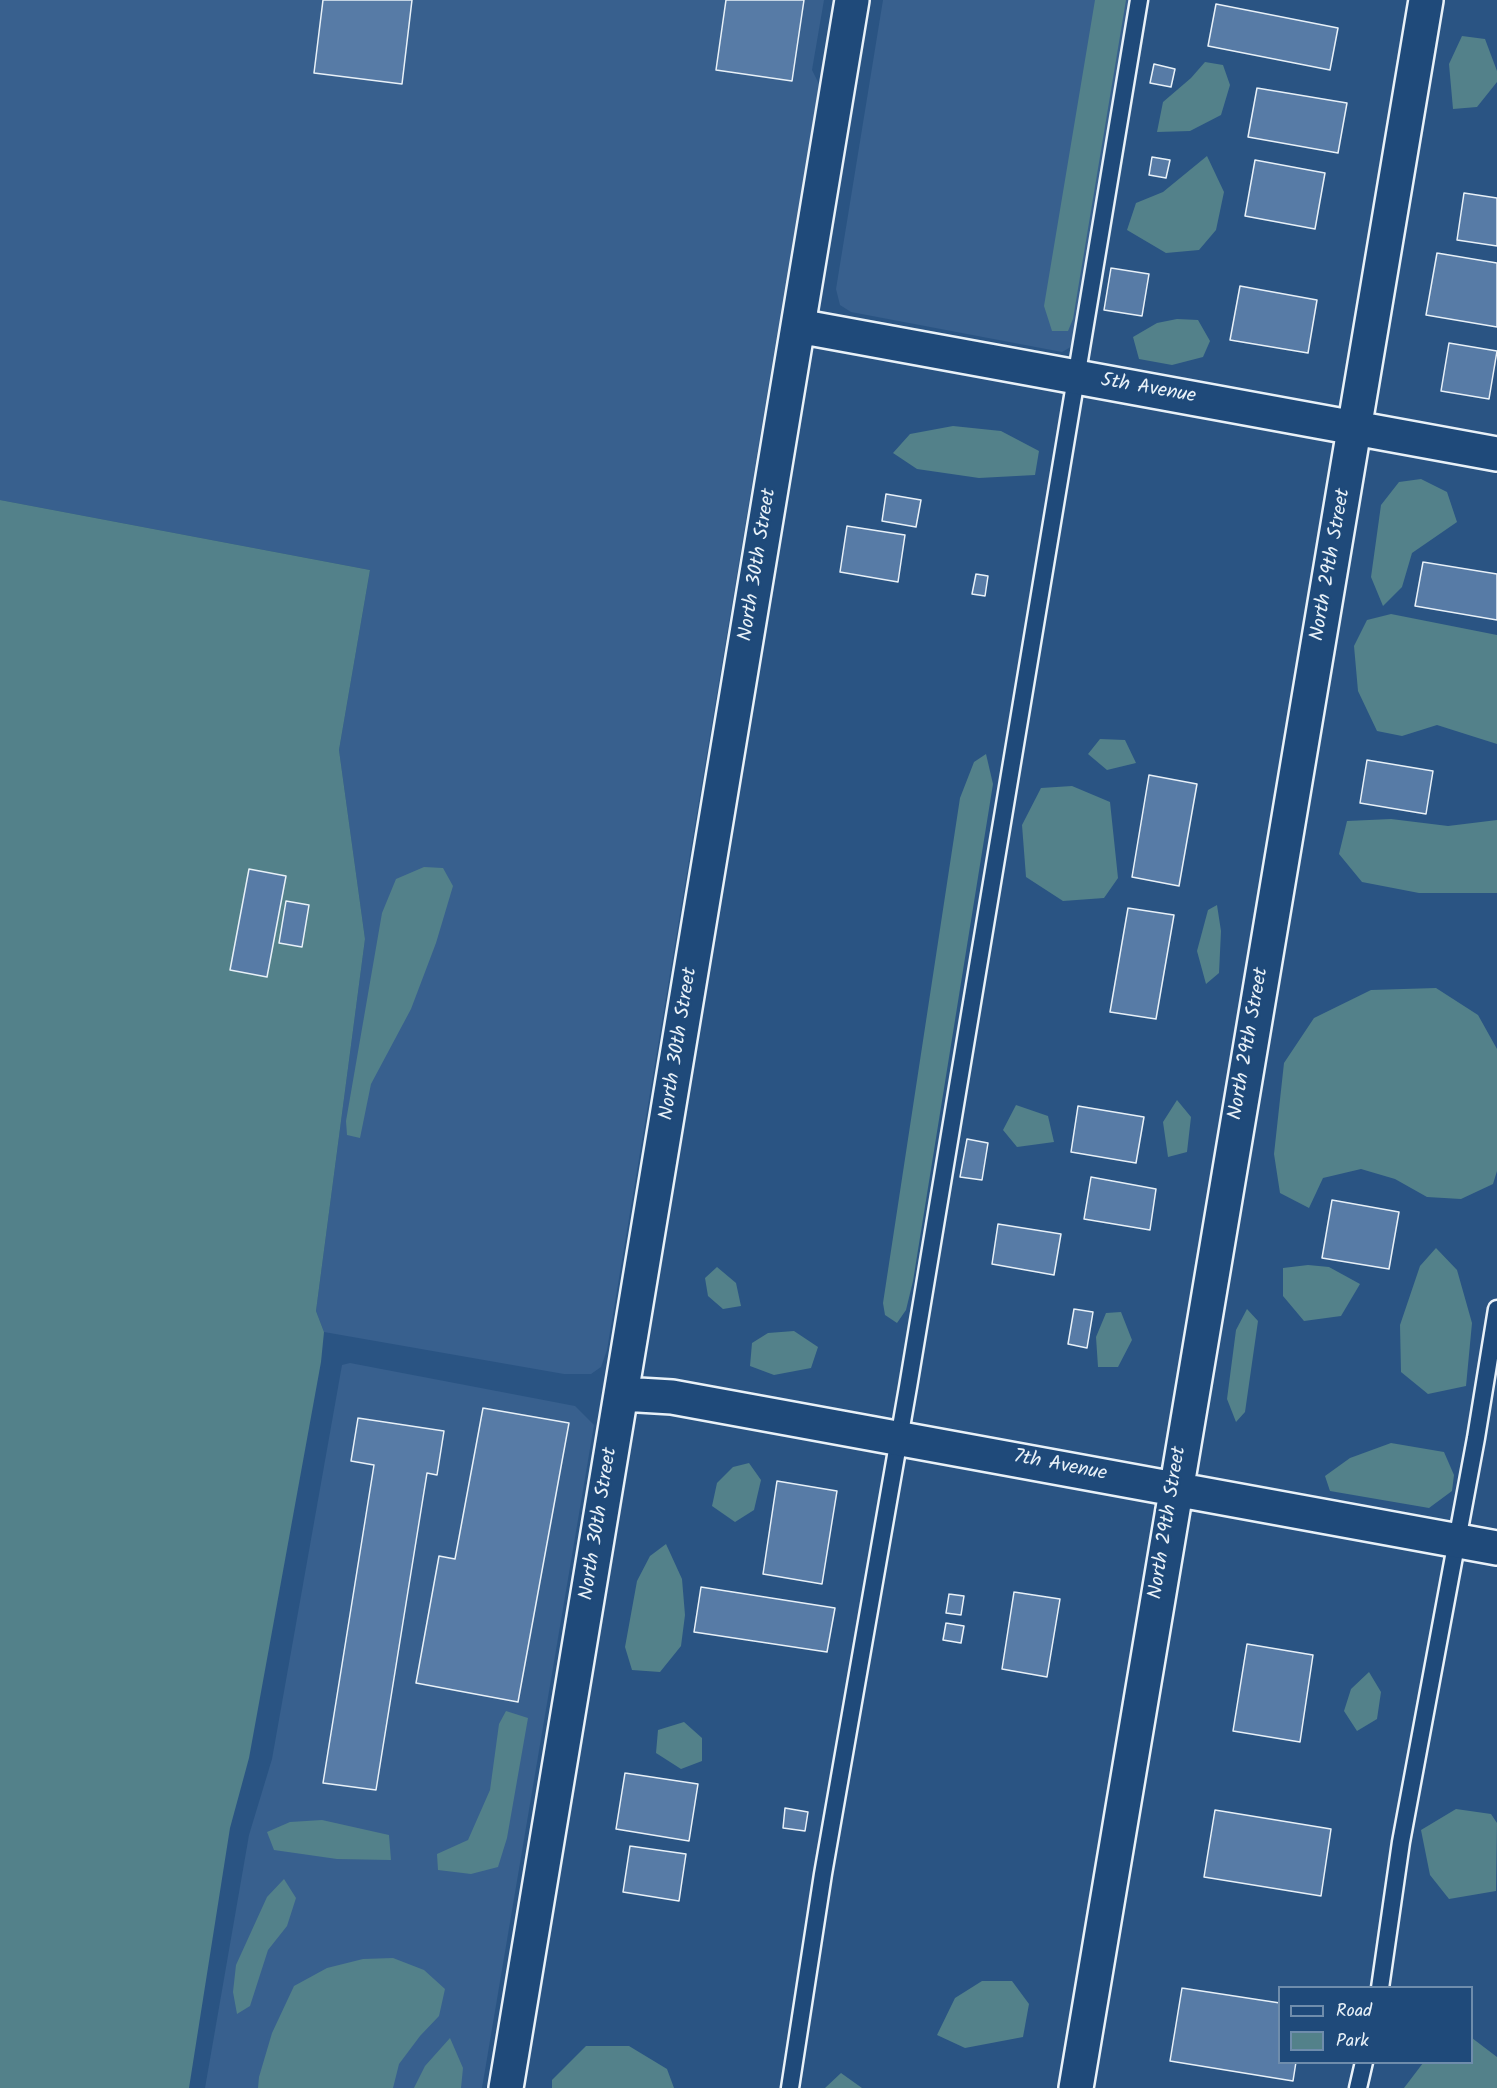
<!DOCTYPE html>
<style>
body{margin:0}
#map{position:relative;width:1497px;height:2088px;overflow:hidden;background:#2a5483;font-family:Kalam,sans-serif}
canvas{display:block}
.legend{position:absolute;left:1278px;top:1986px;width:195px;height:78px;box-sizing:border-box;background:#1f4a7a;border:2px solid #6f8dac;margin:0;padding:8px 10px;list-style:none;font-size:18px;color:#e8f1f8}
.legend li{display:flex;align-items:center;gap:12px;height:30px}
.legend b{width:30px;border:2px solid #6f8dac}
</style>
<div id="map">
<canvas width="1497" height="2088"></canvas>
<ul class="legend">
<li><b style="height:8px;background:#1f4a7a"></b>Road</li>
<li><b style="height:16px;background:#53818a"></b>Park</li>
</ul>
</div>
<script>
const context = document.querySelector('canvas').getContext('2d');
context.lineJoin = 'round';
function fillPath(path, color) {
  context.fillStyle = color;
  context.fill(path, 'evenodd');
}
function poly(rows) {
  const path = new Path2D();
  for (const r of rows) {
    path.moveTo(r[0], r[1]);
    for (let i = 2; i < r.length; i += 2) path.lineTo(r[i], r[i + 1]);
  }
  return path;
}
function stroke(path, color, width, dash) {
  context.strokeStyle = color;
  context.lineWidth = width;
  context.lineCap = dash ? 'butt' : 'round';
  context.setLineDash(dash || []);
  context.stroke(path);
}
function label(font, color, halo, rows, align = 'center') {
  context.font = font + ' Kalam,sans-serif';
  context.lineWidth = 4.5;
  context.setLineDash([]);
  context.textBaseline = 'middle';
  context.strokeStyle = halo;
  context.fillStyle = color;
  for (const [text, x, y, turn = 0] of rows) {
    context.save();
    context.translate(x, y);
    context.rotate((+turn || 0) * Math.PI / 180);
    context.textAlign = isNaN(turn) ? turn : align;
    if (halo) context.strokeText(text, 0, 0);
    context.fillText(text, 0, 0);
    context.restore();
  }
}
fillPath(poly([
 [0,0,824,0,812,70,819,84,607,1350,601,1367,591,1374,564,1374,324,1332,316,1311,365,939,339,750,370,570,0,500],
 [883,0,1132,0,1080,315,1073,344,1069,348,1062,352,851,312,840,305,836,289],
 [350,1363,575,1406,594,1425,482,2088,205,2088,249,1835,272,1759,342,1365]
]), '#38608e');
fillPath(poly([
 [1095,0,1126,0,1073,319,1068,331,1052,331,1044,306],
 [1462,36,1485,39,1497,71,1497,82,1477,107,1453,109,1449,64],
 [1205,62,1223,65,1230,85,1221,115,1190,131,1157,132,1163,102,1191,78],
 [1207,156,1224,192,1216,230,1199,250,1166,253,1127,230,1136,203,1163,192],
 [1177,319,1198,320,1210,341,1203,357,1172,365,1139,359,1133,337,1157,323],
 [953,426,1001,431,1039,451,1035,475,979,478,917,469,893,453,910,434],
 [1421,479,1447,492,1457,522,1412,553,1402,587,1383,606,1371,577,1381,505,1399,482],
 [0,500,370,570,339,750,365,939,316,1311,324,1332,321,1362,249,1758,230,1828,189,2088,0,2088],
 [1391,614,1497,635,1497,744,1437,725,1402,736,1377,731,1358,691,1354,646,1367,620],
 [1100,739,1125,740,1136,763,1107,770,1088,754],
 [986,754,993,784,913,1281,906,1310,897,1323,885,1315,883,1303,960,798,974,762],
 [1072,786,1110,802,1118,878,1104,898,1063,901,1026,877,1022,825,1041,788],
 [1391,819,1448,826,1497,820,1497,893,1419,893,1362,882,1339,854,1347,821],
 [424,867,443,868,453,886,436,943,411,1009,371,1084,360,1138,347,1135,346,1121,382,913,396,879],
 [1217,905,1221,931,1219,973,1206,984,1197,951,1208,910],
 [1436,988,1478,1015,1497,1049,1497,1171,1493,1184,1461,1199,1427,1197,1395,1179,1361,1169,1323,1178,1309,1208,1280,1193,1274,1154,1284,1063,1314,1018,1371,990],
 [1177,1100,1191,1117,1187,1152,1168,1157,1163,1122],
 [1016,1105,1048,1116,1054,1142,1017,1147,1003,1130],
 [1436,1248,1457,1270,1472,1323,1466,1386,1428,1394,1401,1372,1400,1325,1420,1266],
 [1308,1265,1329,1267,1360,1284,1341,1316,1304,1321,1283,1296,1283,1268],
 [717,1267,736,1283,741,1306,723,1309,708,1296,705,1278],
 [1247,1309,1258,1321,1245,1412,1236,1422,1227,1399,1236,1330],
 [1121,1312,1132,1340,1118,1367,1098,1367,1096,1337,1106,1313],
 [794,1331,818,1347,811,1368,774,1375,750,1366,752,1343,768,1333],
 [1391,1443,1444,1452,1454,1475,1452,1491,1429,1508,1330,1491,1325,1476,1350,1458],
 [749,1463,761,1480,754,1510,735,1522,712,1506,717,1483,733,1467],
 [666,1544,682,1579,685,1615,681,1646,660,1672,632,1670,625,1647,637,1581,650,1556],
 [1369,1672,1381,1692,1377,1719,1357,1731,1344,1711,1351,1689],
 [506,1711,528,1718,507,1838,498,1867,471,1874,438,1870,437,1854,468,1840,490,1790,499,1724],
 [684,1722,702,1738,702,1761,681,1769,656,1753,658,1730],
 [1456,1809,1491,1814,1497,1823,1496,1891,1449,1899,1430,1875,1421,1830],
 [322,1820,389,1835,391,1860,337,1859,274,1850,267,1832,290,1822],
 [284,1879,296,1898,287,1926,268,1950,250,2006,237,2014,233,1992,236,1965,267,1897],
 [393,1958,424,1970,445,1989,439,2016,420,2036,399,2064,393,2088,258,2088,259,2077,272,2033,294,1986,327,1968,363,1959],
 [982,1981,1012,1981,1029,2004,1023,2037,965,2048,937,2035,955,1998],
 [450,2038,463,2068,461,2088,414,2088,425,2066],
 [1472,2038,1497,2057,1497,2088,1404,2088,1423,2063,1472,2062],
 [586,2046,629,2046,667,2069,674,2088,552,2088,552,2080],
 [841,2073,862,2088,825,2088]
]), '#53818a');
const building = poly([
 [323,0,412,0,402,84,314,73,323,0],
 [726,0,804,0,792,81,716,70,726,0],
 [1216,4,1338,28,1330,70,1208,46,1216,4],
 [1154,64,1175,69,1171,87,1150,83,1154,64],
 [1257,88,1347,103,1338,153,1248,137,1257,88],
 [1152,157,1170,160,1166,178,1149,175,1152,157],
 [1255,160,1325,173,1315,229,1245,216,1255,160],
 [1464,193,1497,198,1497,246,1457,240,1464,193],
 [1437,253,1497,263,1497,327,1426,315,1437,253],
 [1111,268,1149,274,1142,316,1104,310,1111,268],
 [1240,286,1317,300,1308,353,1230,340,1240,286],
 [1449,343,1497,351,1489,399,1441,391,1449,343],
 [886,494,921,500,916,527,882,521,886,494],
 [847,526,905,535,898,582,840,572,847,526],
 [1423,562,1497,574,1497,620,1415,606,1423,562],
 [976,574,988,576,985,596,972,594,976,574],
 [1367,760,1433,771,1426,814,1360,803,1367,760],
 [1149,775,1197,784,1179,886,1132,877,1149,775],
 [249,869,286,876,267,977,230,970,249,869],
 [286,901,309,905,302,947,279,943,286,901],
 [1128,908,1174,915,1156,1019,1110,1012,1128,908],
 [1078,1106,1144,1117,1136,1163,1071,1152,1078,1106],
 [967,1139,988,1143,982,1180,960,1177,967,1139],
 [1091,1177,1156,1189,1150,1230,1084,1219,1091,1177],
 [1332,1200,1399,1212,1389,1269,1322,1258,1332,1200],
 [998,1224,1061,1234,1054,1275,992,1264,998,1224],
 [1074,1309,1093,1312,1087,1348,1068,1344,1074,1309],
 [483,1408,569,1423,518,1702,416,1683,439,1556,455,1559,483,1408],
 [358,1418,444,1431,437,1475,427,1473,376,1790,323,1783,374,1465,351,1461,358,1418],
 [777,1481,837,1491,822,1584,763,1574,777,1481],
 [701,1587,835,1608,827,1652,694,1632,701,1587],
 [1014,1592,1060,1599,1047,1677,1002,1669,1014,1592],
 [949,1594,964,1596,961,1615,946,1613,949,1594],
 [946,1623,964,1626,961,1643,943,1640,946,1623],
 [1247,1644,1313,1655,1300,1742,1233,1731,1247,1644],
 [625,1773,698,1784,689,1841,616,1829,625,1773],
 [785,1808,808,1812,805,1831,783,1828,785,1808],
 [1215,1810,1331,1829,1321,1896,1204,1877,1215,1810],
 [630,1846,686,1854,679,1901,623,1892,630,1846],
 [1182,1988,1280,2003,1280,2062,1296,2062,1293,2081,1170,2061,1182,1988]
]);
fillPath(building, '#577ba6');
stroke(building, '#e8f1f8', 1.5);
const lane = poly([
 [1380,1988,1401,1842,1476,1438,1497,1309],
 [790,2088,823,1874,908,1387,1139,0],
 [1358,2088,1364,2062]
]);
const street = poly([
 [798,326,1497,454],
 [622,1394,672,1397,1497,1548],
 [506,2088,852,0],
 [1076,2088,1426,0]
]);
stroke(lane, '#e8f1f8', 21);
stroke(street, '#e8f1f8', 38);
stroke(lane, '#1f4a7a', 16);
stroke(street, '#1f4a7a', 33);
label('20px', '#e8f1f8', '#1f4a7a', [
 ["5th Avenue",1148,390,10],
 ["North 30th Street",759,565,-81],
 ["North 29th Street",1332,565,-80],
 ["North 30th Street",680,1044,-81],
 ["North 29th Street",1250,1044,-80],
 ["7th Avenue",1060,1467,11],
 ["North 29th Street",1169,1523,-81],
 ["North 30th Street",600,1524,-81]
]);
</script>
